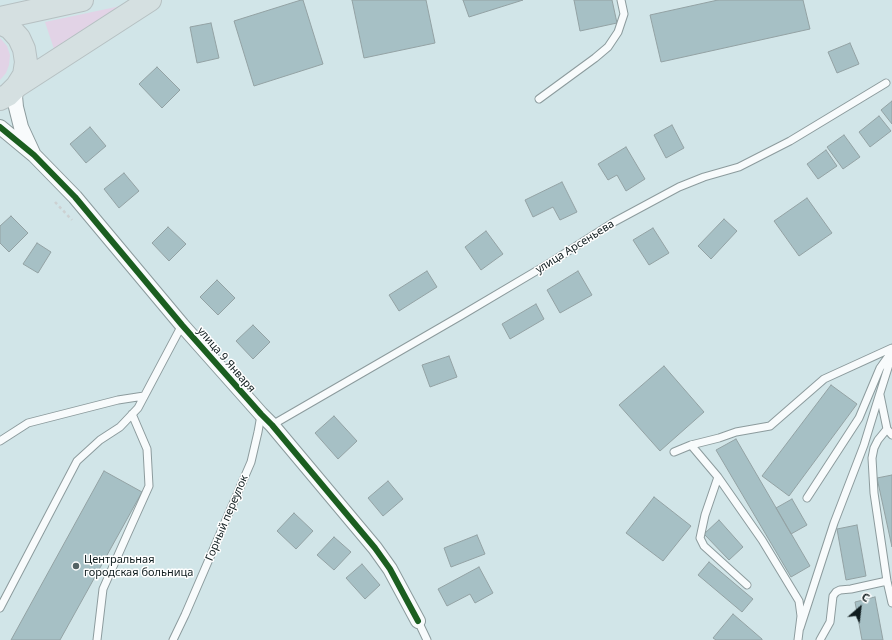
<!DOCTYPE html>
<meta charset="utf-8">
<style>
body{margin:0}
#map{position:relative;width:892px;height:640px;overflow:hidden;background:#d1e5e8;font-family:"Noto Sans",sans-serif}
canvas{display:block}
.north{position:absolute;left:840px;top:588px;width:40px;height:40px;-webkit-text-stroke:3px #fff;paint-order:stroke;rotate:28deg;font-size:11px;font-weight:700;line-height:16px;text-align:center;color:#101d1f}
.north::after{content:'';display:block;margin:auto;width:14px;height:18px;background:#101d1f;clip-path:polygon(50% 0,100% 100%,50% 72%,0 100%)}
</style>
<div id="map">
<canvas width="892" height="640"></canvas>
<div class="north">С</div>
</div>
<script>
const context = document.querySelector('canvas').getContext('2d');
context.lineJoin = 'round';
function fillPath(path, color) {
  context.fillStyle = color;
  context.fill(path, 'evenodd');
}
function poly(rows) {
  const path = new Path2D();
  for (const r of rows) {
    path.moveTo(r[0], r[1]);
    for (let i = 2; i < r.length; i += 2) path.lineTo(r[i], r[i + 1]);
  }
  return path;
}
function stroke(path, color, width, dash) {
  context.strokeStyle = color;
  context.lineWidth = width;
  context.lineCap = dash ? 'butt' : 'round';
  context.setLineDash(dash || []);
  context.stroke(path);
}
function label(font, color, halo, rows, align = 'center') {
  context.font = font + ' "Noto Sans",sans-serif';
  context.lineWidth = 3;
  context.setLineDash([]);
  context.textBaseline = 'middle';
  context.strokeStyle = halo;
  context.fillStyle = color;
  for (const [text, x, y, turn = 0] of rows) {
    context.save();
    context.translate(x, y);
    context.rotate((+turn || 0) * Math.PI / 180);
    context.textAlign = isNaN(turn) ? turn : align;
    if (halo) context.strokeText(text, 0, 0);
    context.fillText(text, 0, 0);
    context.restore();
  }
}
fillPath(poly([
 [130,4,54,49,45,22],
 [0,38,7,46,10,55,9,65,6,73,0,80]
]), '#e2d3e6');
const building = poly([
 [301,0,303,0,323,64,254,86,234,21,301,0],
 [352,0,426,0,435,43,364,58,352,0],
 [463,0,523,0,469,17,463,0],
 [574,0,612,0,617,23,580,31,574,0],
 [718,0,803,0,810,29,661,62,650,15,718,0],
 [211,23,219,58,197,63,190,27,211,23],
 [850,43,859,64,837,73,828,52,850,43],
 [157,67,180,90,162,108,139,84,157,67],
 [892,101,892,124,881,110,892,101],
 [879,116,891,131,870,147,859,132,879,116],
 [672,125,684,148,666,158,654,135,672,125],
 [90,127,106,146,86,163,70,144,90,127],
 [844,135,860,157,843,169,827,147,844,135],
 [626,147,645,179,626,191,617,175,608,180,598,164,626,147],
 [826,150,837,166,818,179,807,164,826,150],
 [124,173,139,191,119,208,104,189,124,173],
 [562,182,577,212,560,220,553,207,533,217,525,200,562,182],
 [807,198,832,233,799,256,774,221,807,198],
 [11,216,28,233,9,252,0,243,0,226,11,216],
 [724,219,737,231,711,259,698,246,724,219],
 [168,227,186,244,169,261,152,243,168,227],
 [653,228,669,253,649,265,633,240,653,228],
 [486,231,503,254,481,270,465,247,486,231],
 [37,243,51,252,38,273,23,264,37,243],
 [427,271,437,287,399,311,389,295,427,271],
 [578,271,592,295,560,313,547,290,578,271],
 [217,280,235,298,218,315,200,297,217,280],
 [536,304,544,319,510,339,502,324,536,304],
 [253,325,270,342,253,359,236,341,253,325],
 [449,356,457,377,430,387,422,365,449,356],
 [664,366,704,412,660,451,619,405,664,366],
 [831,385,857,404,789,496,762,476,831,385],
 [334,416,357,441,338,459,315,433,334,416],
 [736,439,810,566,791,577,716,450,736,439],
 [104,471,142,492,60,640,11,640,104,471],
 [892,475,892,547,877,478,892,475],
 [388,481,403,499,383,516,368,498,388,481],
 [654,497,691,526,663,561,626,533,654,497],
 [792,499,807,525,791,534,776,508,792,499],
 [294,513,313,531,296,549,277,531,294,513],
 [719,520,743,547,729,560,704,534,719,520],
 [857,525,866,576,846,580,837,529,857,525],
 [477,535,485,554,451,567,444,548,477,535],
 [334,537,351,552,334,570,317,555,334,537],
 [709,562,753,599,742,612,698,575,709,562],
 [362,564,380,585,365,599,346,578,362,564],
 [479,567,493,593,475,603,470,594,447,606,438,589,479,567],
 [875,597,883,640,862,640,855,602,875,597],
 [733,614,762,639,762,640,716,640,713,638,733,614]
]);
fillPath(building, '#a6c0c5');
stroke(building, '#93a2a4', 1);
const service = poly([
 [539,99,595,58,608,47,618,32,624,14,621,0],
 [880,395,887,429,892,435],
 [272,425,462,315,548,264,614,222,679,187,704,177,739,167,790,141,886,83],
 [887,429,878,440,874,448,872,458,874,493,887,581,892,603],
 [0,441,28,423,118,400,144,396],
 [691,445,718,477,762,540,799,601,801,616,798,640],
 [674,452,691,445,719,438,736,432,770,426,824,379,892,348],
 [718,477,705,515,700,538,704,546,747,585],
 [807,498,859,418,880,368,890,354],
 [0,608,77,461,100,440,120,427,138,408,182,325],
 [418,621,427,640],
 [800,628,834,523,864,445,875,409,892,355],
 [97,640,103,589,127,535,149,486,147,449,132,414],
 [173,640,185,615,251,462,258,432,261,415],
 [820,640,830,622,833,596,836,592,840,590,851,589,887,581]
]);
const minor = poly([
 [17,86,15,96,16,107,21,127,33,153],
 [0,127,34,155,75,197,182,325,261,414,272,425,375,548,390,569,418,621]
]);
const primary = poly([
 [0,18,82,0],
 [0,23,10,28,19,38,24,49,26,62,24,75,17,86],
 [0,99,8,95,17,86,150,0]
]);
stroke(service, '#8c9b9d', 9);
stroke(minor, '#8c9b9d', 16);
stroke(primary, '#b6c0c2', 24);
stroke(poly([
 [55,202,72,220]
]), '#ccd1d2', 2.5, [3, 3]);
stroke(service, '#f8fbfc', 7);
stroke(minor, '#f8fbfc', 14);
stroke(primary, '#d5e0e1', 22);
stroke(poly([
 [0,127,34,155,75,197,182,325,261,414,272,425,375,548,390,569,418,621]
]), '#1b5e20', 6);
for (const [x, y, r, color] of [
 [76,566,4,"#546365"]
]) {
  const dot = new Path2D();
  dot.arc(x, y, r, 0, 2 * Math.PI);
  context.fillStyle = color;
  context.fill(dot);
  stroke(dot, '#fff', 1.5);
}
label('11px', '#101d1f', '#fff', [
 ["улица Арсеньева",575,247,-32],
 ["улица 9 Января",226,360,49],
 ["Горный переулок",227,518,-67]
]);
label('11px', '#101d1f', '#fff', [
 ["Центральная",84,560],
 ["городская больница",84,573]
], 'left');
</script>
